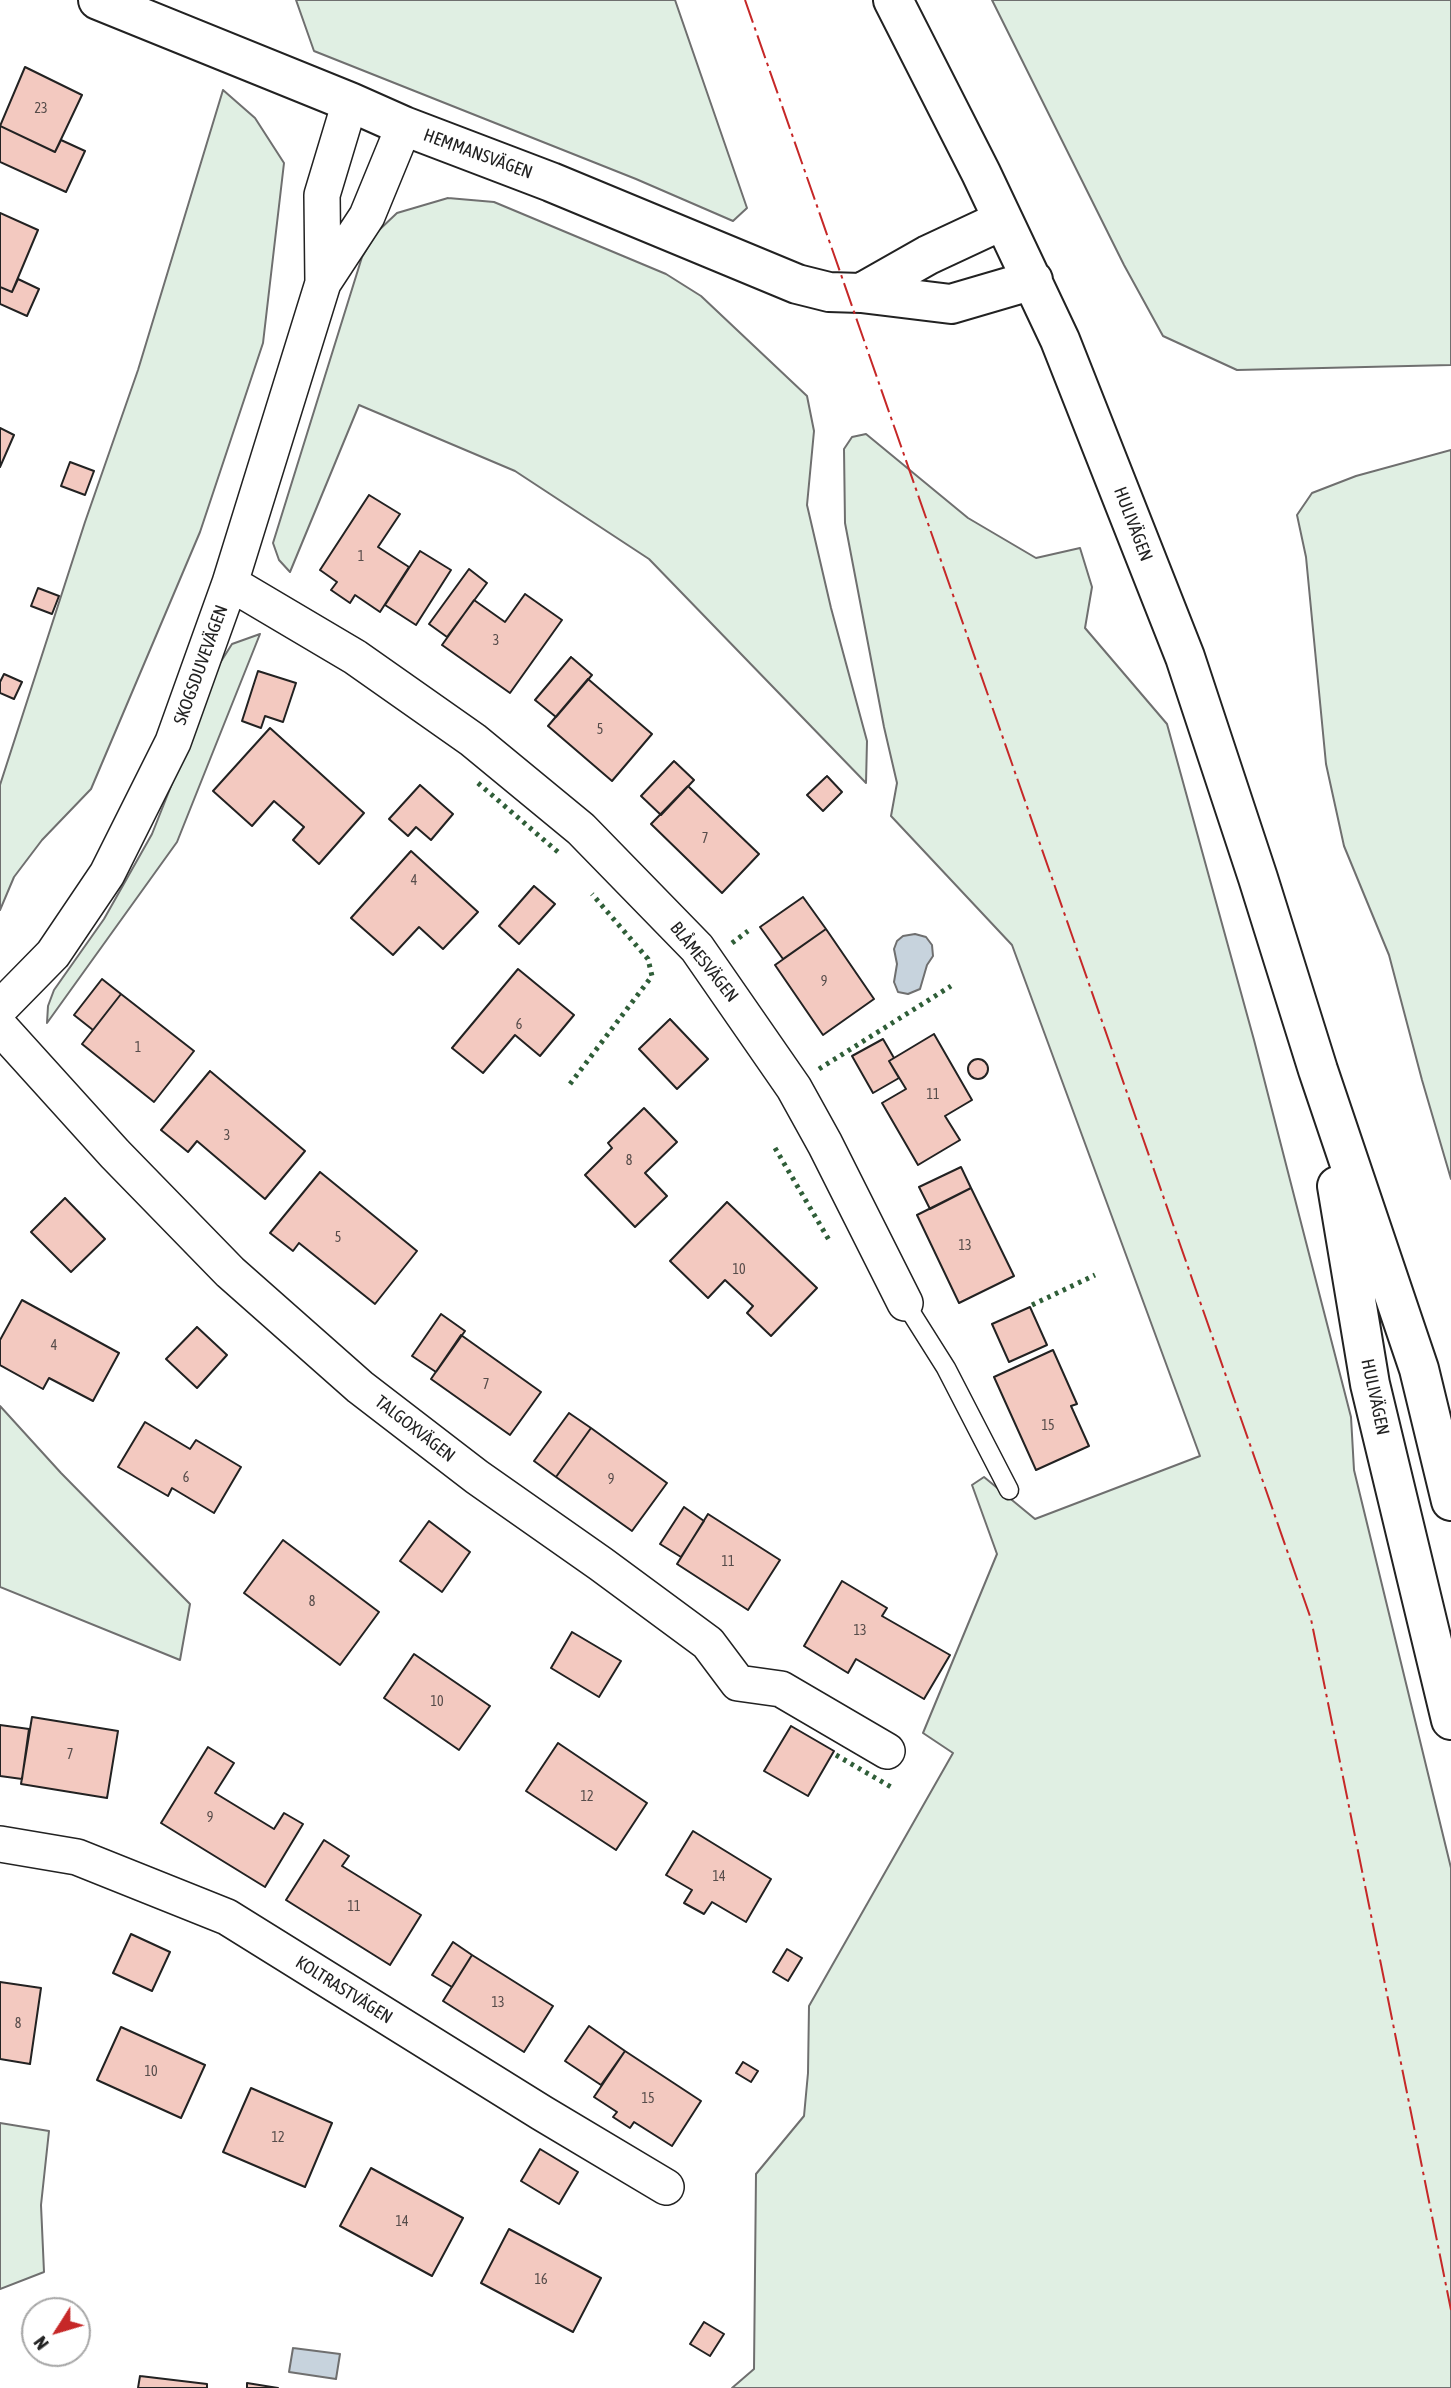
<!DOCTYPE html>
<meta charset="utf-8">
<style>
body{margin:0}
#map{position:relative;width:1451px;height:2388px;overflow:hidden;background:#fff;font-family:"Asap Condensed",sans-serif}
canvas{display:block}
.north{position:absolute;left:21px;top:2297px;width:70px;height:70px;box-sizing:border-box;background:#fff;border:2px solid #a7a7a7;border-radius:50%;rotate:233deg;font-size:19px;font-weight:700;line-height:28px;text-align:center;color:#222}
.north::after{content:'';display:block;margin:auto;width:24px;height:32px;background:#c62828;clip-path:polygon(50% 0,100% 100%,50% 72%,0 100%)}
</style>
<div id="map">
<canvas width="1451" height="2388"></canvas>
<div class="north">N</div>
</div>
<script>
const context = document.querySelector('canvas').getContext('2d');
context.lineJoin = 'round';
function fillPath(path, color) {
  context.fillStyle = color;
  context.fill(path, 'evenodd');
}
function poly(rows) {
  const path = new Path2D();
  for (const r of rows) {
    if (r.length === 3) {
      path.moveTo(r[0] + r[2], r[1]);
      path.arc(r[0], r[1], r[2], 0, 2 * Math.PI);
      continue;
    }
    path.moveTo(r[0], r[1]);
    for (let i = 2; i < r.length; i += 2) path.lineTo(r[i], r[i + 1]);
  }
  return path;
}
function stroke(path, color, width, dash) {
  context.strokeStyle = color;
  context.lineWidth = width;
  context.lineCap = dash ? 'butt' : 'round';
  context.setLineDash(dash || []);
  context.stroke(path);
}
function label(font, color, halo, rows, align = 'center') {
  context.font = font + ' "Asap Condensed",sans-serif';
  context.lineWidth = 5;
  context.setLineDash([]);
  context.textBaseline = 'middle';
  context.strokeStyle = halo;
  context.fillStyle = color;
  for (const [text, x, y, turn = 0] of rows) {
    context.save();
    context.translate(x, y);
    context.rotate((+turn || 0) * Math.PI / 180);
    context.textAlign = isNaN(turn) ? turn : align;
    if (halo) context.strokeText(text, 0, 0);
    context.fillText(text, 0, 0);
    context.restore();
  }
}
const green = poly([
 [296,0,675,0,747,208,733,221,636,179,314,51,296,0],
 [992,0,1451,0,1451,365,1237,370,1163,336,1124,265,992,0],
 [223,90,255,118,284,163,263,343,200,532,91,789,42,840,14,877,0,910,0,785,85,522,138,370,223,90],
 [448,198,494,202,666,274,701,296,807,396,814,431,807,505,831,608,867,741,866,783,649,559,515,471,359,405,290,572,279,560,273,543,362,257,377,232,397,213,448,198],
 [866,434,968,518,1036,558,1080,548,1092,587,1085,628,1167,724,1254,1040,1351,1417,1354,1470,1451,1868,1451,2388,732,2388,754,2369,756,2174,804,2116,808,2073,809,2006,953,1753,923,1733,997,1554,972,1485,984,1477,1035,1519,1200,1456,1012,945,891,816,897,783,884,727,845,523,844,449,852,437,866,434],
 [1451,450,1451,1179,1422,1080,1389,955,1344,846,1326,764,1306,557,1297,515,1312,493,1356,476,1451,450],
 [260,634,177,842,47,1023,48,1006,54,990,104,919,152,834,220,663,232,644,260,634],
 [0,1406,61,1473,190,1604,180,1660,0,1587,0,1406],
 [0,2123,49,2131,41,2205,44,2272,0,2289,0,2123]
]);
fillPath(green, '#e0efe3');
stroke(green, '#6f6f6f', 2);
const water = poly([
 [915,934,926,937,932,945,933,956,927,965,920,989,908,994,898,992,894,982,897,964,894,949,897,941,903,936,915,934],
 [293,2348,340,2354,336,2379,289,2372,293,2348]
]);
fillPath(water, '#c7d3dd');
stroke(water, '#6f6f6f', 2);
const building = poly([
 [25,67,82,95,55,152,0,126,25,67],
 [0,126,55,152,61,140,85,151,66,192,0,162,0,126],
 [0,213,38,230,12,292,0,287,0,213],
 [18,279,39,289,27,316,0,304,0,287,12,292,18,279],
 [0,428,14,435,0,467,0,428],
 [70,462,94,471,85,495,61,486,70,462],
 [369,495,400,514,378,547,409,567,380,612,355,595,350,603,331,590,337,582,320,570,369,495],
 [420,551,451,570,416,625,385,605,420,551],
 [469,569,487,583,447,637,429,624,469,569],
 [38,588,59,596,52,614,31,606,38,588],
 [525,594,562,620,510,693,442,645,474,600,505,622,525,594],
 [571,657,592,675,556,717,535,700,571,657],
 [258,671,296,683,283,722,265,716,261,728,242,721,258,671],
 [4,674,22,682,14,699,0,693,0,682,4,674],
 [588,679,652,734,612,781,548,726,588,679],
 [270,728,364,813,319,864,293,840,304,827,274,801,252,826,213,791,270,728],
 [674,761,694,780,661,815,641,796,674,761],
 [827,776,842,792,823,811,807,795,827,776],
 [420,785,453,814,431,840,416,827,408,836,389,819,420,785],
 [688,786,759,854,722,893,651,824,688,786],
 [411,851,478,912,443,949,419,927,393,955,351,918,411,851],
 [534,886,555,904,519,944,499,926,534,886],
 [803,897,826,929,783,959,760,927,803,897],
 [826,929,874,999,823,1035,775,965,826,929],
 [518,969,574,1015,540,1056,515,1035,483,1073,452,1048,518,969],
 [102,979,121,994,93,1030,74,1015,102,979],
 [121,994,194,1051,154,1102,82,1044,121,994],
 [670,1019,708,1059,677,1089,639,1049,670,1019],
 [934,1034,972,1100,945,1116,960,1140,918,1165,882,1103,906,1089,889,1061,934,1034],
 [883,1039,894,1058,889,1061,899,1078,873,1093,852,1056,883,1039],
 [978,1069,10],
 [210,1071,305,1151,265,1199,197,1141,188,1152,161,1130,210,1071],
 [644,1108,677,1142,645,1173,667,1196,635,1227,585,1175,612,1148,608,1143,644,1108],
 [961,1167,971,1188,930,1209,919,1187,961,1167],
 [320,1172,417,1251,375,1304,299,1243,293,1251,270,1233,320,1172],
 [971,1188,1014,1276,959,1303,917,1215,971,1188],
 [65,1198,105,1239,71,1272,31,1232,65,1198],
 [727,1202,817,1288,771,1336,747,1313,753,1306,725,1280,708,1298,670,1261,727,1202],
 [22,1300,119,1353,93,1401,49,1378,43,1389,0,1365,0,1340,22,1300],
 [1030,1307,1047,1345,1009,1362,992,1324,1030,1307],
 [441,1314,465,1331,436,1372,412,1356,441,1314],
 [197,1327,227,1355,197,1388,166,1359,197,1327],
 [461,1335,541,1392,510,1435,431,1379,461,1335],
 [1053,1350,1077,1404,1071,1406,1089,1446,1036,1470,994,1377,1053,1350],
 [569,1413,591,1428,556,1477,534,1461,569,1413],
 [145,1422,190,1449,196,1440,241,1467,214,1513,172,1488,168,1496,118,1467,145,1422],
 [591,1428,667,1483,632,1531,556,1477,591,1428],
 [684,1507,704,1521,681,1557,660,1544,684,1507],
 [708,1514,780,1560,748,1610,677,1564,708,1514],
 [429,1521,470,1552,442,1592,400,1561,429,1521],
 [283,1540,379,1612,340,1665,244,1593,283,1540],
 [842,1581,887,1608,882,1616,950,1655,924,1699,856,1659,848,1673,804,1646,842,1581],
 [572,1632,621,1661,599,1697,551,1668,572,1632],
 [414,1654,490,1706,459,1750,384,1698,414,1654],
 [32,1717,118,1731,107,1798,21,1784,32,1717],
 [0,1725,29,1729,22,1779,0,1776,0,1725],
 [791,1726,834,1751,808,1796,764,1771,791,1726],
 [558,1743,647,1803,616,1850,526,1791,558,1743],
 [208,1747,234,1763,215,1793,274,1829,284,1813,303,1824,265,1887,161,1823,208,1747],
 [693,1831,771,1879,746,1922,712,1902,704,1914,684,1903,692,1890,666,1875,693,1831],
 [324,1840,349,1856,342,1866,421,1915,390,1965,286,1900,324,1840],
 [131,1934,170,1952,152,1991,113,1973,131,1934],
 [453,1942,472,1955,452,1987,432,1975,453,1942],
 [787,1949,802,1958,788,1981,773,1972,787,1949],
 [472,1955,553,2006,524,2052,443,2001,472,1955],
 [0,1982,41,1988,30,2064,0,2059,0,1982],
 [589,2026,625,2051,601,2085,565,2061,589,2026],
 [121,2027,205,2065,181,2118,97,2080,121,2027],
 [625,2051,701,2101,672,2146,634,2122,630,2128,613,2117,617,2112,594,2097,625,2051],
 [743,2062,758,2071,751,2082,736,2073,743,2062],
 [251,2088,332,2123,305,2187,223,2152,251,2088],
 [540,2149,578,2172,559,2204,521,2181,540,2149],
 [371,2168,463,2218,432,2276,340,2226,371,2168],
 [509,2229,601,2278,573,2332,481,2283,509,2229],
 [704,2322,724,2334,710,2356,690,2344,704,2322],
 [140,2376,207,2384,207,2388,138,2388,140,2376],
 [247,2383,278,2388,247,2388,247,2383]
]);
fillPath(building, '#f3c9c0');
stroke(building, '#222', 2);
const lane = poly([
 [905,1303,946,1368,1009,1490]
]);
const street = poly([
 [323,283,322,195,350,102],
 [230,583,355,657,473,740,581,829,697,948,794,1088,825,1144,905,1303],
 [0,1008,53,954,107,874,173,742,230,583,323,283,367,216,404,126],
 [0,1027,115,1154,230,1272,360,1387,477,1477,601,1564,708,1643,738,1683,781,1689,887,1751],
 [0,1844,77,1857,227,1917,542,2113,666,2187]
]);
const secondary = poly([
 [98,0,350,102,404,126,551,182,797,284,829,292,861,293,951,304,1033,280],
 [893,0,981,173,1060,340,1185,657,1258,878,1318,1070,1419,1369,1451,1501],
 [861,293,928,255,1003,220],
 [1337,1186,1370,1384,1451,1720]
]);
stroke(lane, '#222', 21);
stroke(street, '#222', 38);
stroke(secondary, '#222', 42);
stroke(lane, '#fff', 18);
stroke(street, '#fff', 35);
stroke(secondary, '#fff', 38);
stroke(poly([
 [478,783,559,853],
 [732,943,748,931],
 [819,1069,951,986],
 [570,1084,652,976,648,959,592,894],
 [775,1148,829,1240],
 [1032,1305,1095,1275],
 [836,1755,891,1787]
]), '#2f5e38', 5, [3.5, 5]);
stroke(poly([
 [745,0,1311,1619,1451,2310]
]), '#c62828', 2, [24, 5, 3.5, 5]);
label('14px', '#564c4a', null, [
 ["23",41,109],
 ["1",361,557],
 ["3",496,641],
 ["5",600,730],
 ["7",705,839],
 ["4",414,881],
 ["9",824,982],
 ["6",519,1025],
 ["1",138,1048],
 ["11",933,1095],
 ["3",227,1136],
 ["8",629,1161],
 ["5",338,1238],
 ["13",965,1246],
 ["10",739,1270],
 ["4",54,1346],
 ["7",486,1385],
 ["15",1048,1426],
 ["6",186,1478],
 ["9",611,1480],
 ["11",728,1562],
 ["8",312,1602],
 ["13",860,1631],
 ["10",437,1702],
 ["7",70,1755],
 ["12",587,1797],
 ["9",210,1818],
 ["14",719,1877],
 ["11",354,1907],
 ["13",498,2003],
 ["8",18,2024],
 ["10",151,2072],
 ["15",648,2099],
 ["12",278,2138],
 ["14",402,2222],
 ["16",541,2280]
]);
label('18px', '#222', '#fff', [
 ["HEMMANSVÄGEN",478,154,20],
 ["HULIVÄGEN",1133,524,69],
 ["SKOGSDUVEVÄGEN",201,665,-70],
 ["BLÅMESVÄGEN",704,962,51],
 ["HULIVÄGEN",1375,1397,78],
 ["TALGOXVÄGEN",415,1429,38],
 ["KOLTRASTVÄGEN",344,1990,32]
]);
</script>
